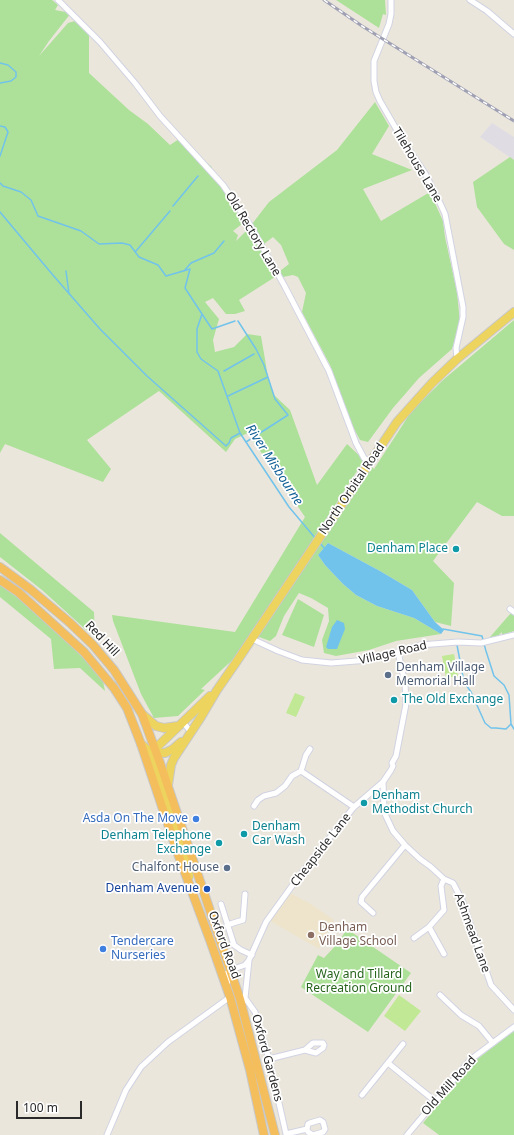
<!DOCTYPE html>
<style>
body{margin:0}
#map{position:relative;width:514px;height:1135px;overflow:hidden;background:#ebe6dc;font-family:"Noto Sans",sans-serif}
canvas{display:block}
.scale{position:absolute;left:16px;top:1101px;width:66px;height:18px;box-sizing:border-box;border:2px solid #2a2a2a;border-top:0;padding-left:5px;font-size:12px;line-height:14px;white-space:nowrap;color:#2a2a2a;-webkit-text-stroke:3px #fff;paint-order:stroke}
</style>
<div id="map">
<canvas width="514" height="1135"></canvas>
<div class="scale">100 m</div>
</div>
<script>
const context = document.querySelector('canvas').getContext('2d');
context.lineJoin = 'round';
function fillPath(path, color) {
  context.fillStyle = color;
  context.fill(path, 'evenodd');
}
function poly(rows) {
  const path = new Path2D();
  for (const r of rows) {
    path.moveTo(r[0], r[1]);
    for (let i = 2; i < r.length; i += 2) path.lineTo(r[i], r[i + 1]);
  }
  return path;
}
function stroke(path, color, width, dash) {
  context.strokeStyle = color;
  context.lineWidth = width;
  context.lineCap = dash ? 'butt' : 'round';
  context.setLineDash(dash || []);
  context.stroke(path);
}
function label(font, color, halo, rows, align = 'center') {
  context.font = font + ' "Noto Sans",sans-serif';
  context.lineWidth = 3.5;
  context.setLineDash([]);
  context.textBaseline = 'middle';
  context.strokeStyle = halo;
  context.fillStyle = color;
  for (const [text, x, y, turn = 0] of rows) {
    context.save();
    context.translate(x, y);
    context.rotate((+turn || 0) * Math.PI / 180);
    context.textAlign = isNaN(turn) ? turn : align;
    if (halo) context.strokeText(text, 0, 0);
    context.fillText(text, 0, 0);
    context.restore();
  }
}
fillPath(poly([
 [492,123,514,137,514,160,480,137]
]), '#dfdce4');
fillPath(poly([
 [290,893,311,904,334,920,319,949,270,921]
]), '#ede4cb');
fillPath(poly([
 [0,0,52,0,58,5,55,10,71,13,49,41,39,56,68,23,75,21,89,35,89,73,129,110,148,124,170,145,179,139,212,167,208,173,222,184,242,224,233,231,238,235,236,241,247,230,264,255,275,277,239,300,245,311,235,314,226,314,213,298,205,302,219,319,213,340,215,352,234,347,247,334,261,336,268,377,274,395,290,410,317,485,347,444,364,460,240,653,201,689,205,690,178,716,154,718,141,694,113,621,112,615,235,632,305,517,248,433,235,439,226,452,159,391,87,440,111,469,103,482,5,444,0,453],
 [336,0,385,0,386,15,383,14,379,28],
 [375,102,389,126,372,154,412,170,363,189,381,221,430,192,443,221,445,237,457,292,460,323,452,349,419,378,393,408,368,442,360,440,352,425,330,365,302,312,306,293,298,277,293,275,283,277,280,271,289,264,281,245,273,237,264,244,252,224,269,202,337,150],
 [510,157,514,160,514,250,504,244,477,207,473,182],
 [514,320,514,516,502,516,477,502,433,561,454,583,451,626,435,622,412,590,380,571,328,543,318,555,325,565,343,584,356,595,377,606,414,618,441,634,396,641,369,650,336,656,324,653,322,640,329,621,328,608,311,598,299,593,284,616,276,636,270,641,259,637,251,643,369,464,374,469,411,412,443,380],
 [0,533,94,612,95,638,42,590,0,557],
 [0,585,28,605,102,676,105,691,80,668,54,669,51,639,0,597],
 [298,599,324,615,314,647,282,635],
 [510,614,514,614,514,631,502,635,502,632,498,636,490,637],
 [347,929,411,973,368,1032,301,987,318,955,324,958,337,944],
 [514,1031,514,1135,439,1135,423,1123,472,1063]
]), '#ade199');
fillPath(poly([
 [454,654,458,676,446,678,442,656],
 [295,693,305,697,296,717,286,713],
 [399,995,421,1011,405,1031,384,1016]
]), '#c0e895');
fillPath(poly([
 [328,543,380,571,412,590,435,622,444,630,441,634,414,618,377,606,356,595,343,584,325,565,318,555],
 [337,620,344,623,345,629,337,649,328,649,326,647,332,627]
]), '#71c3eb');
stroke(poly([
 [0,63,8,65,16,72,16,77,11,81,0,83],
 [0,126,5,127,8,132,0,156],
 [0,183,3,186,21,192,31,200,38,216,81,231,99,244,122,243,130,245,139,257,158,265,166,276,190,269,185,288,202,314,197,329,197,352,201,359,218,371,240,433,289,507,316,539],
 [173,206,198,176],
 [0,212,52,274,100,329,147,376,226,446,229,443,231,438,240,433],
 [136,251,170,211],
 [66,271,69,294],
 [184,271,191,263,214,253,224,241],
 [202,314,212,329,235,321],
 [238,321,256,349,264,365,275,399,288,415,246,442],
 [224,371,254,354],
 [228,396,268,377],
 [320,543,325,549],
 [443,629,482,636,483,640],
 [455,644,457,645,464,682,471,692,485,723,491,728,496,728,506,729,511,724],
 [484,644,486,651,494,676,504,685,509,695,511,724,514,729],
 [413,650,423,647]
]), '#71c3eb', 1.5);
const minor = poly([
 [58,0,100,42,135,83,160,116,223,185,250,225,284,285,329,371,356,443,364,458,370,462],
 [391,0,391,14,389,24,374,61,374,81,376,92,380,101,402,139,426,175,440,203,445,214,463,307,463,317,456,348,457,359],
 [470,0,487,11,514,34],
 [510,609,514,612],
 [252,639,278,651,302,660,331,663,369,660,388,655,420,645,458,642,481,643,514,635],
 [183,722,190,731],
 [301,771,306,755,310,749],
 [383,782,384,812,393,831,405,845,420,859,431,867,444,879,453,883,462,900,491,985,514,1010],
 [254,806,258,800,264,796,276,793,285,786,292,776,301,771,354,807],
 [221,904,234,945,241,950,252,955],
 [373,913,361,902,362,897,405,845],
 [227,925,243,920,245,894],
 [429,927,444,954],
 [414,938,429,927,444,910,441,886,444,879],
 [228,982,226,974,231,970,245,965,249,960],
 [440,995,461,1015,479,1026,493,1043],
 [269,1059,305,1050,316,1053,323,1048,324,1045,323,1043,313,1043,305,1050],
 [388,1063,435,1101],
 [362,1095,403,1044],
 [307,1129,308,1124,310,1123,320,1120,323,1122,325,1129,323,1132,313,1135,308,1132,307,1129,286,1134,269,1059,255,1012,245,998,249,960,266,922,297,879,354,807,383,782,391,770,393,766,392,763,396,756,406,704,405,683,398,652],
 [107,1135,126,1090,141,1067,168,1042,230,997,230,996],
 [407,1135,470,1060,514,1027]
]);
const primary = poly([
 [142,714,156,726,164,728,178,726],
 [141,744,150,752,165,753,173,749,181,742],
 [168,785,171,765,174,758,201,717,217,690,235,664,397,422,432,383,457,359,514,312],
 [189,876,184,852,152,761,158,746,210,696]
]);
const trunk = poly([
 [0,567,30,589,69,622,93,645,114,670,142,714,160,763,240,999,275,1135],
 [0,580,18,592,84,652,114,688,127,708,141,744,178,854,210,940,230,997,250,1070,264,1135]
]);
stroke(minor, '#d1d3e2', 7);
stroke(primary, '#c8c8c8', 10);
stroke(trunk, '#c8c8c8', 10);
stroke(minor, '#fff', 5);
stroke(primary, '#edd45f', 8);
stroke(trunk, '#f4be5c', 8);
const rail = poly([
 [324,0,362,26,514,121]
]);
stroke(rail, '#9fa0b3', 3);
stroke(rail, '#fff', 1.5, [4.5]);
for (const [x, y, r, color] of [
 [456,549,4,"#0f9aa8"],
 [388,675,4,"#5c6f8a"],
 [394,700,4,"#0f9aa8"],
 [364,803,4,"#0f9aa8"],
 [196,819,4,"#3f7fe0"],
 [244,834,4,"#0f9aa8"],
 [219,843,4,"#0f9aa8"],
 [227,868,4,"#5c6f8a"],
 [207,889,4,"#1a4fb4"],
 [311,935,4,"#8d6e63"],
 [103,949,4,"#3f7fe0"]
]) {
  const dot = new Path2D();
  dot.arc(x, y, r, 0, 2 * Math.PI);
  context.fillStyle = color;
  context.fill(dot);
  stroke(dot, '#fff', 1.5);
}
label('12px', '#2a2a2a', '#fff', [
 ["Tilehouse Lane",417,165,59],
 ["Old Rectory Lane",253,234,59],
 ["North Orbital Road",352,489,-56],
 ["Red Hill",102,639,47],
 ["Village Road",393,653,-13],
 ["Cheapside Lane",321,850,-52],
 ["Ashmead Lane",472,933,70],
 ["Oxford Road",224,945,70],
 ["Oxford Gardens",267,1058,75],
 ["Old Mill Road",449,1086,-48]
]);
label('12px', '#0d838f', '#fff', [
 ["Denham Place",448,549,"right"],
 ["The Old Exchange",402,700],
 ["Denham",372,796],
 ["Methodist Church",372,810],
 ["Denham",252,827],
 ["Car Wash",252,841],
 ["Denham Telephone",211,836,"right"],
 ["Exchange",211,850,"right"]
], 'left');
label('12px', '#4e5e75', '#fff', [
 ["Denham Village",396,668],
 ["Memorial Hall",396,682],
 ["Chalfont House",219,868,"right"]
], 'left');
label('12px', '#366cbe', '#fff', [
 ["Asda On The Move",188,819],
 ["Tendercare",111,942,"left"],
 ["Nurseries",111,956,"left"]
], 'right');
label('12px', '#164399', '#fff', [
 ["Denham Avenue",199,889]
], 'right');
label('12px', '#785e54', '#fff', [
 ["Denham",319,928],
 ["Village School",319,942]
], 'left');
label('12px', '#26641c', '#fff', [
 ["Way and Tillard",359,975],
 ["Recreation Ground",359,989]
]);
label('italic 13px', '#116096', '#fff', [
 ["River Misbourne",274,465,57]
]);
</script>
